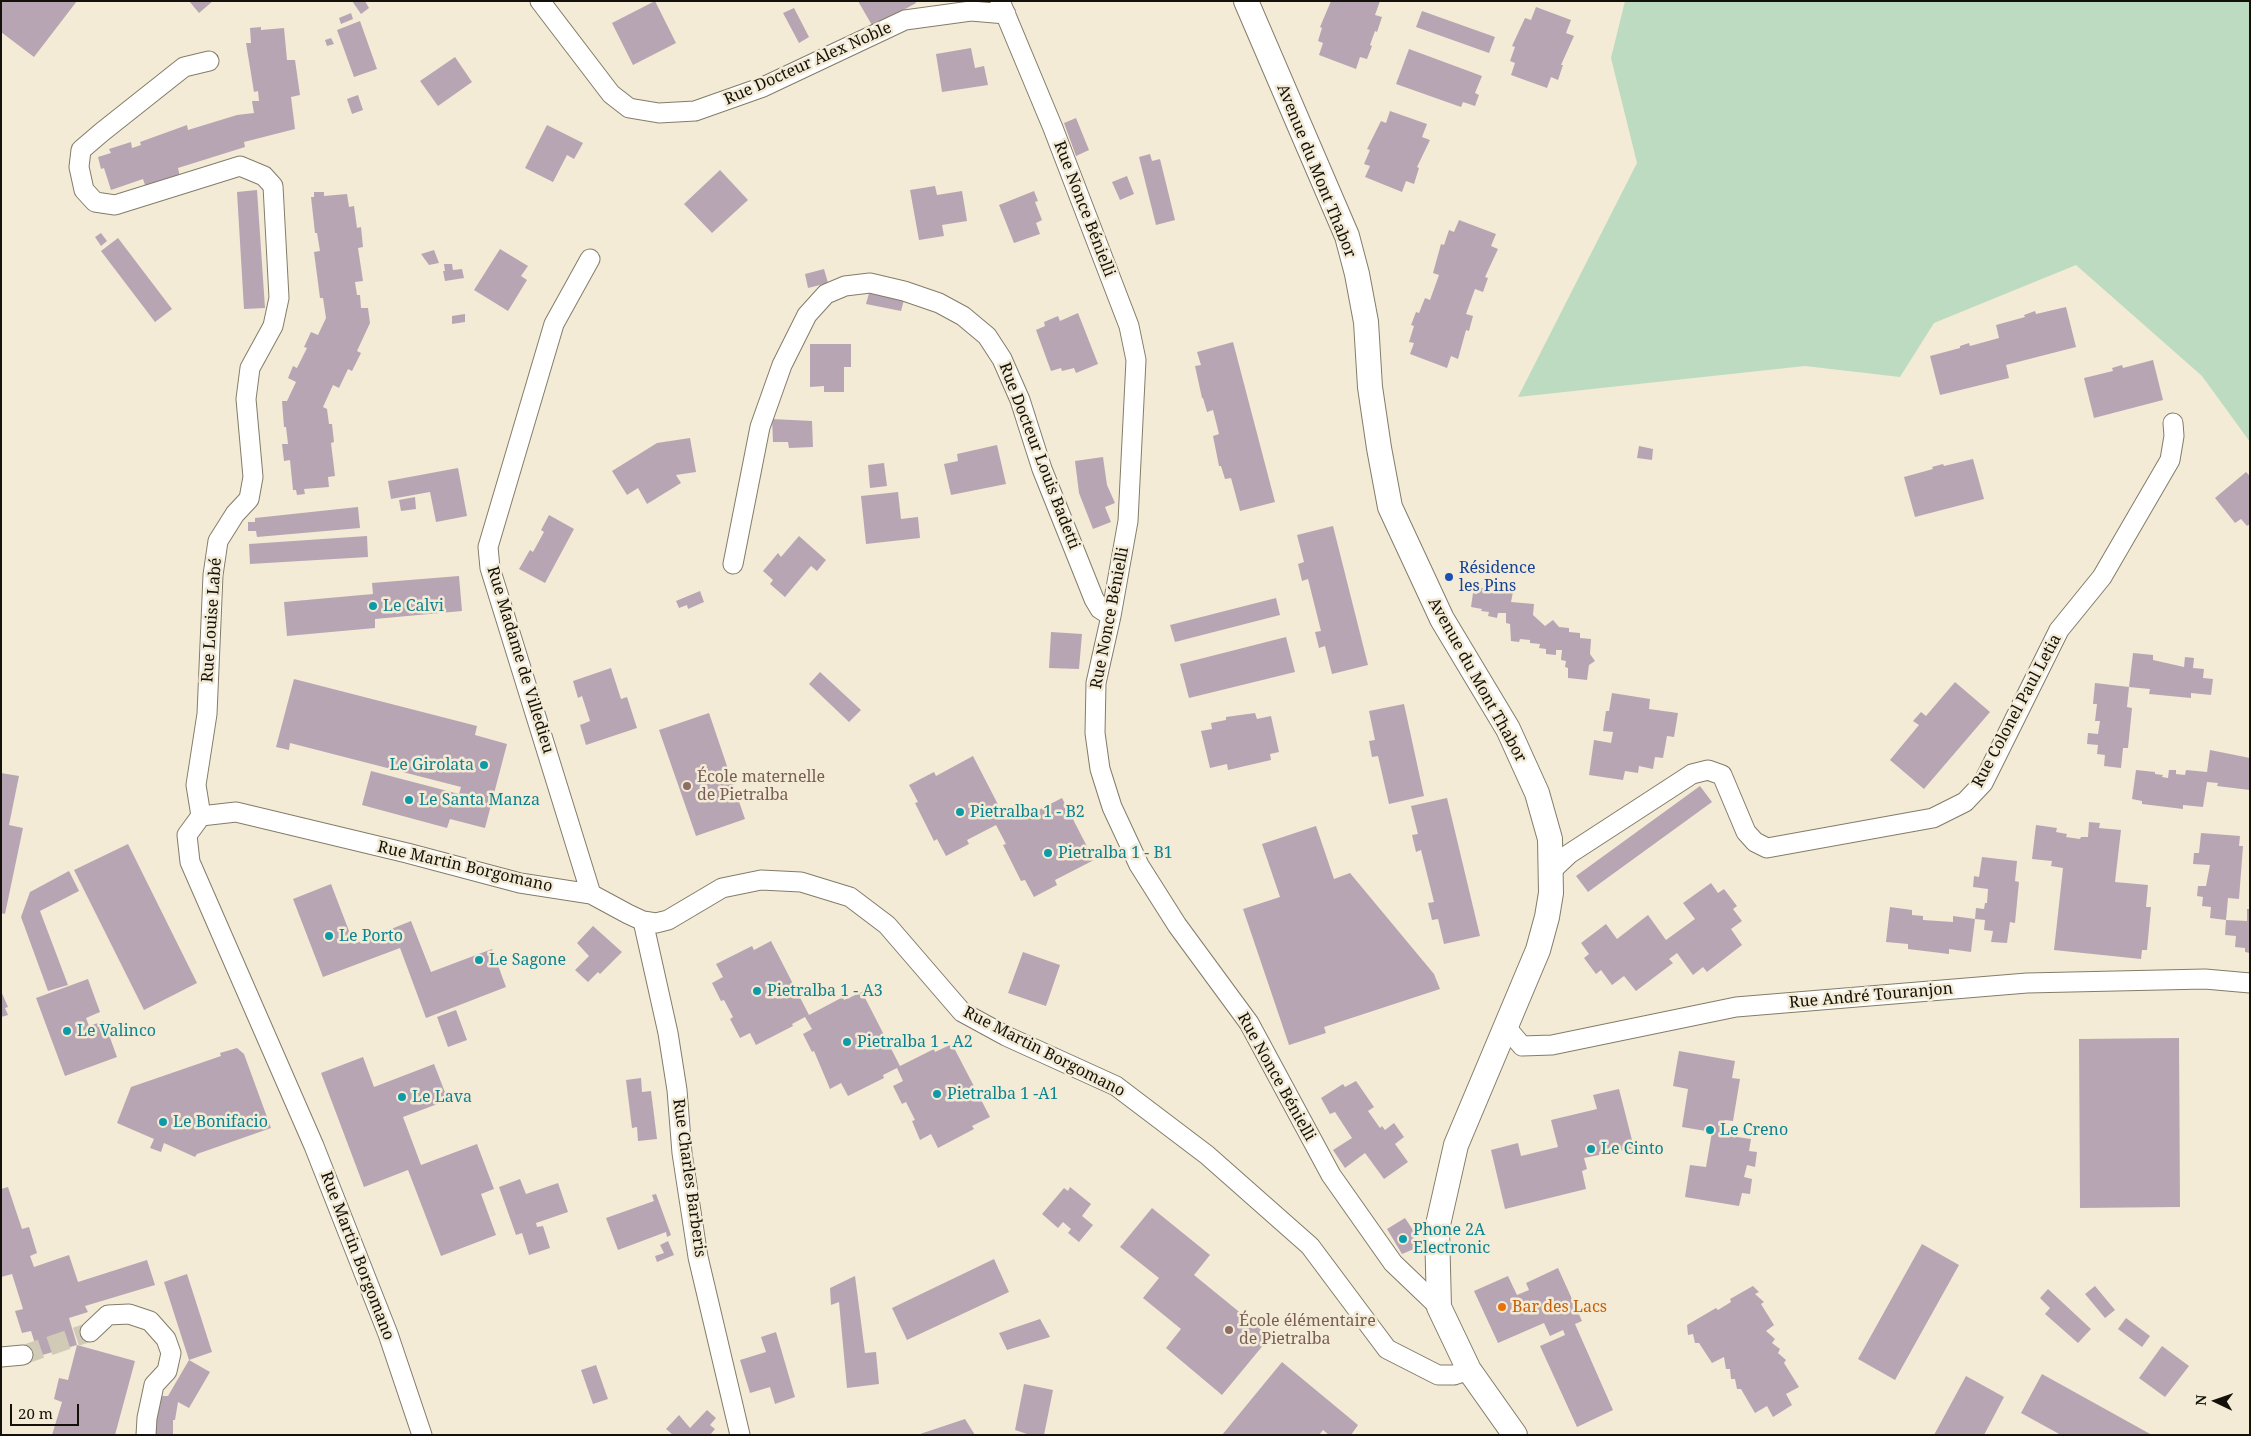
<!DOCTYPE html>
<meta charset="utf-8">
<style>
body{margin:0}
#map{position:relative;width:2251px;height:1436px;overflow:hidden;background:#f3ebd6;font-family:"Noto Serif",serif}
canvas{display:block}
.frame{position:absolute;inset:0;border:2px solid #131109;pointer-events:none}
.north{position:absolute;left:2191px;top:1376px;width:50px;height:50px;-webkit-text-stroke:4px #f3ebd6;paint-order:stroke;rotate:273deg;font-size:14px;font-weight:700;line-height:20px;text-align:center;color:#131109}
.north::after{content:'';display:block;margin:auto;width:18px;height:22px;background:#131109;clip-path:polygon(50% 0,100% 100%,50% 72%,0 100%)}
.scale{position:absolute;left:10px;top:1404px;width:69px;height:22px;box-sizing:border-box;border:2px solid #131109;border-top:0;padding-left:6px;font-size:15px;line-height:18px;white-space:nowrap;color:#131109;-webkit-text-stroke:4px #f3ebd6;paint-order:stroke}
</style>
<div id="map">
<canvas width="2251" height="1436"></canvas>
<div class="frame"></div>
<div class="north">N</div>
<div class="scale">20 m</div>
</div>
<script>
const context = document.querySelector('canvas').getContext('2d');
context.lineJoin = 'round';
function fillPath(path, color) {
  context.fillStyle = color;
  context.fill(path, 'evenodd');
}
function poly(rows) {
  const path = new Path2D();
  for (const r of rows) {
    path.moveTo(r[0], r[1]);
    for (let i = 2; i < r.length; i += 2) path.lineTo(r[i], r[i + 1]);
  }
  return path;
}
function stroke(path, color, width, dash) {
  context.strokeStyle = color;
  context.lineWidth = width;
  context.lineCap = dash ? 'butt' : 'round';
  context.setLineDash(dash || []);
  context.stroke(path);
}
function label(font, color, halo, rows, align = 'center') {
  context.font = font + ' "Noto Serif",serif';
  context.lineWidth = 5;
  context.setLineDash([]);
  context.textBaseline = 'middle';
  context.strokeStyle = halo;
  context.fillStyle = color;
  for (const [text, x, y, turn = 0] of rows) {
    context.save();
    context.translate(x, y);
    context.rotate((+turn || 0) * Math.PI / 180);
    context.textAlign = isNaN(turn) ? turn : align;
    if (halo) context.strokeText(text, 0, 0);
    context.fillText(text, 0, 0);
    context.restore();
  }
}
fillPath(poly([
 [1625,1,2250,1,2250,442,2202,376,2076,265,1934,323,1900,377,1805,366,1518,397,1637,163,1611,58]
]), '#bddbc1');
fillPath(poly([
 [1,1,77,1,34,57,1,32],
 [189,1,213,1,199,13],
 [352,1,365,1,369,8,361,14],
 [655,1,676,43,633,65,612,23],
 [858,1,915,1,916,3,873,27],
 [1331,1,1380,1,1375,15,1382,17,1377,32,1375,31,1370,45,1372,46,1367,59,1360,57,1356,69,1319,55,1323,43,1318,41,1322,28,1320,27],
 [1536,7,1571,20,1566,33,1574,36,1561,65,1563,65,1558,80,1551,77,1547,88,1511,75,1515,63,1510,61,1515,47,1512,46,1525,18,1531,20],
 [794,8,809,37,799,43,783,13],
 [1422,11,1495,37,1489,53,1416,27],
 [351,13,353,19,341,24,339,18],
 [360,21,377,69,354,77,337,30],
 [261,27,261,30,284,28,287,60,295,60,300,95,291,97,295,129,244,142,245,147,178,168,180,177,146,188,143,179,111,190,104,168,101,169,98,157,111,153,109,149,131,142,132,148,141,145,140,142,187,125,188,130,237,115,254,113,252,101,259,101,258,91,254,92,246,43,251,43,250,28],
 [331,38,334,44,327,46,325,40],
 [971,48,975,68,984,66,988,85,942,92,936,54],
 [1409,49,1482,76,1475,93,1479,95,1475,106,1463,102,1461,107,1396,84],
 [455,57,472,82,438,106,420,81],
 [358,95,363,110,352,114,347,99],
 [1390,111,1427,124,1422,137,1430,140,1417,167,1419,168,1414,184,1406,181,1402,192,1365,177,1370,166,1364,164,1370,150,1367,149,1381,121,1386,123],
 [1076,118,1089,150,1076,156,1064,123],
 [547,125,583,143,574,159,567,155,553,182,525,168],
 [1150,154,1152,161,1160,159,1175,220,1156,225,1139,157],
 [720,170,748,200,712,233,684,204],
 [1127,176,1134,194,1120,200,1112,182],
 [935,186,937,195,962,191,967,221,942,225,944,236,919,240,910,190],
 [257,190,265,308,244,309,237,192],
 [1034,191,1038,201,1035,202,1042,220,1036,223,1040,234,1014,243,999,205],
 [314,192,324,192,324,196,347,194,349,207,354,206,357,228,361,227,363,247,358,248,363,281,355,282,357,295,360,295,361,308,368,308,370,323,357,351,361,353,352,371,348,369,339,388,333,385,323,407,327,409,329,424,332,424,334,442,331,443,335,476,328,477,329,487,304,489,305,494,297,495,296,490,293,490,290,460,284,461,282,444,288,444,286,427,284,427,282,401,287,401,296,382,288,378,293,366,297,368,307,348,304,347,311,332,318,335,326,318,323,298,320,298,314,252,320,251,317,233,315,233,311,197,314,197],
 [1459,220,1496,234,1491,246,1498,249,1485,277,1488,278,1483,292,1475,289,1466,314,1473,316,1469,331,1466,330,1458,359,1451,356,1447,368,1410,354,1414,343,1409,342,1414,326,1411,325,1416,312,1419,313,1425,298,1430,300,1439,275,1433,273,1441,244,1444,245,1449,230,1454,232],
 [101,233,107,241,101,246,95,237],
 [118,238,172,309,155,322,101,251],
 [500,249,528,266,521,276,527,280,508,311,474,290],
 [434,250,439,263,429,265,421,254],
 [444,264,452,264,453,270,462,269,464,278,445,281,443,271,445,271],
 [824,269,828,283,808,288,805,274],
 [869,293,904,300,901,311,866,304],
 [2066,307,2076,347,2006,365,2009,378,1940,395,1930,356,1960,348,1960,346,1969,343,1970,346,1999,338,1996,325,2025,317,2024,315,2035,311,2036,314],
 [1078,313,1098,364,1076,373,1074,368,1062,371,1061,368,1051,371,1036,330,1045,326,1044,322,1058,316,1060,321],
 [465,314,465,322,452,324,452,316],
 [1233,342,1275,502,1240,511,1231,478,1225,479,1221,466,1219,466,1213,436,1219,434,1213,410,1207,412,1203,398,1202,398,1195,366,1201,365,1197,352],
 [810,344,851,344,851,367,844,367,844,392,824,392,824,386,810,387],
 [2153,360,2163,400,2094,418,2084,378,2113,371,2112,368,2122,365,2123,368],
 [772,419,812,421,813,447,789,448,788,442,773,442],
 [690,438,696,472,676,475,681,483,647,504,638,488,627,495,612,471,657,443],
 [997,445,1006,484,951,495,944,464,958,461,957,454],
 [1639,446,1653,449,1652,460,1637,458],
 [1103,457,1107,485,1115,503,1105,507,1111,522,1093,529,1079,493,1075,461],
 [1973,459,1984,499,1915,517,1904,477,1933,469,1932,467,1943,464,1944,466],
 [884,463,887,486,870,488,868,465],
 [458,468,467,516,436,522,430,492,391,499,388,481],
 [2246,472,2250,476,2250,524,2247,526,2241,519,2235,523,2215,498],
 [898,492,901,519,918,517,920,538,866,544,861,496],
 [415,497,416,509,401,511,399,500],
 [358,507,360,528,257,537,256,531,248,531,248,522,255,522,255,518],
 [549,515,574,529,545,583,519,569,530,550,533,552,544,532,541,530],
 [1333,526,1368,665,1332,674,1325,646,1319,648,1315,632,1321,631,1308,579,1302,581,1298,564,1304,562,1297,535],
 [367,536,368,557,250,564,249,544],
 [799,536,826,560,817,571,811,566,785,597,770,584,773,580,763,571,778,553,781,557],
 [459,576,462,611,375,619,375,628,287,636,284,602,373,594,372,583],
 [1495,583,1501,590,1513,592,1511,602,1534,604,1533,615,1545,626,1553,620,1559,627,1569,628,1569,632,1580,633,1580,638,1591,639,1590,654,1595,661,1589,665,1587,680,1568,678,1568,668,1565,667,1566,661,1561,660,1562,650,1556,650,1556,655,1546,654,1546,649,1539,648,1540,644,1530,643,1530,640,1520,639,1519,642,1511,641,1510,624,1506,623,1506,613,1498,613,1497,618,1488,616,1489,612,1481,611,1482,609,1471,607,1473,593,1477,594,1477,588,1489,588],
 [700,591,704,602,688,609,687,605,679,608,676,601],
 [1276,598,1280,615,1175,642,1170,625],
 [1051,632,1082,634,1079,669,1049,668],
 [1286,637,1295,672,1189,698,1180,664],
 [2133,653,2153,655,2153,660,2184,667,2185,657,2194,658,2193,668,2204,669,2203,678,2213,679,2211,695,2191,693,2191,698,2149,694,2150,689,2129,687,2127,707,2132,708,2128,748,2123,748,2121,768,2104,766,2105,755,2097,754,2098,745,2087,744,2088,733,2098,734,2100,721,2095,721,2097,704,2093,704,2095,683,2129,687],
 [611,668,621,699,627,697,637,728,586,745,580,725,590,721,582,696,578,698,573,681],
 [820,672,861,710,849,722,809,684],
 [294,679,477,726,475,735,507,744,485,828,450,819,447,828,362,805,371,771,459,794,461,787,290,743,289,750,276,747],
 [1955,682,1990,712,1924,789,1890,760,1919,725,1913,721,1921,712,1926,716],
 [1612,693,1650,699,1649,709,1678,713,1674,737,1667,736,1663,758,1655,757,1653,769,1639,766,1638,773,1625,771,1623,780,1589,775,1594,740,1611,743,1613,732,1603,731,1606,711,1609,711],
 [1404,704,1424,796,1389,804,1378,756,1372,757,1369,741,1375,740,1369,711],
 [709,713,745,819,696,836,659,730],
 [1255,713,1257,719,1271,716,1279,752,1270,754,1271,760,1228,770,1227,764,1210,768,1201,731,1212,729,1211,723,1226,720,1226,717],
 [2210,750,2250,758,2250,790,2217,786,2218,783,2207,782,2203,807,2183,805,2183,809,2142,804,2142,801,2132,799,2136,770,2155,772,2155,774,2163,775,2162,777,2168,778,2169,770,2176,770,2176,774,2185,775,2186,770,2207,772],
 [973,756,1006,820,1020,812,1023,818,1062,798,1094,860,1055,880,1057,885,1034,897,1025,880,1021,881,1003,845,1006,844,996,825,967,840,969,844,946,856,937,839,934,841,915,803,918,802,909,785,934,772,936,776],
 [1,773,19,776,9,825,23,828,5,914,1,913],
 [1700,786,1712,802,1588,892,1576,876],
 [1447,798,1480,936,1444,944,1438,919,1432,920,1428,903,1434,902,1421,850,1416,852,1412,835,1418,834,1411,806],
 [2089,822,2100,823,2099,828,2121,830,2115,882,2148,885,2146,907,2151,907,2147,950,2142,950,2141,959,2054,950,2063,868,2051,866,2052,861,2032,859,2036,825,2057,828,2056,832,2067,834,2066,837,2080,839,2081,837,2088,837],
 [1316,826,1334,879,1350,873,1434,974,1440,989,1324,1027,1326,1033,1289,1045,1243,909,1280,897,1262,844],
 [2201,833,2240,836,2239,846,2243,846,2239,899,2228,898,2226,920,2210,918,2211,907,2202,906,2203,897,2197,896,2198,886,2206,886,2210,865,2193,864,2194,853,2199,853],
 [128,844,197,983,144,1010,74,870],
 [1982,857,2017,861,2015,881,2019,882,2015,923,2010,922,2007,943,1991,942,1993,931,1984,930,1985,920,1975,919,1976,908,1984,909,1985,903,1987,903,1988,889,1973,887,1974,876,1979,877],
 [69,871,79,891,40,911,68,985,48,991,21,917,30,892],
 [1711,883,1718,893,1724,889,1737,906,1733,909,1742,921,1731,929,1742,945,1707,972,1703,967,1693,975,1677,953,1669,959,1673,963,1636,991,1624,976,1612,985,1601,970,1596,974,1584,958,1589,954,1581,943,1606,924,1617,939,1648,915,1666,940,1695,919,1683,903],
 [331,884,354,944,411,921,431,972,492,949,506,987,426,1018,400,948,323,977,293,899],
 [1890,907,1912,910,1912,915,1923,916,1923,920,1953,922,1953,916,1975,919,1971,952,1949,949,1949,954,1908,949,1908,944,1886,942],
 [2247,909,2250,909,2250,953,2245,952,2245,948,2235,947,2236,936,2225,935,2226,920,2247,921],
 [593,926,622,952,600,974,598,972,588,982,575,970,589,956,577,943],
 [771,941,809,1015,843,997,844,1000,862,992,900,1066,934,1049,935,1052,952,1044,990,1117,972,1126,974,1129,938,1148,931,1134,920,1140,912,1121,915,1120,906,1102,902,1104,893,1086,903,1081,897,1068,883,1075,884,1078,848,1096,841,1083,830,1089,814,1051,812,1052,803,1034,812,1029,805,1017,792,1024,793,1026,756,1045,750,1033,740,1038,730,1019,733,1017,724,1000,721,1001,712,983,723,977,716,964,752,946,754,950],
 [1023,952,1060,965,1046,1006,1008,993],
 [88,979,100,1012,86,1018,89,1026,104,1021,117,1057,65,1076,36,998],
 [1,991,8,1007,5,1008,8,1015,1,1017],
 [456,1010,467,1040,448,1047,437,1017],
 [2179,1038,2180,1207,2080,1208,2079,1039],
 [237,1048,244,1054,271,1128,197,1154,195,1157,164,1143,161,1152,150,1148,154,1139,117,1123,131,1087,221,1056,220,1053],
 [1679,1051,1735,1061,1732,1078,1740,1079,1733,1121,1725,1120,1723,1135,1751,1139,1749,1151,1757,1152,1755,1167,1747,1165,1744,1177,1752,1179,1750,1194,1742,1193,1739,1206,1685,1197,1690,1165,1706,1167,1712,1132,1682,1127,1688,1089,1673,1086],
 [363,1057,374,1087,434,1064,448,1100,403,1117,421,1165,477,1144,494,1189,481,1194,496,1235,441,1256,408,1170,364,1187,321,1073],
 [641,1078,642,1092,651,1091,657,1139,638,1141,637,1127,632,1128,626,1080],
 [1356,1081,1374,1107,1368,1111,1380,1128,1382,1126,1385,1130,1394,1123,1404,1137,1395,1144,1408,1162,1384,1179,1365,1153,1345,1168,1333,1150,1352,1138,1335,1112,1330,1114,1321,1098,1343,1084,1345,1087],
 [1619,1089,1634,1148,1584,1158,1587,1169,1582,1171,1586,1189,1505,1209,1491,1150,1518,1143,1521,1156,1558,1147,1551,1120,1597,1109,1593,1095],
 [520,1179,526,1194,558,1183,568,1212,536,1223,537,1227,543,1226,550,1248,529,1255,522,1233,516,1235,499,1187],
 [8,1187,22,1229,29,1227,37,1253,30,1256,34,1267,69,1255,78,1282,147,1260,155,1285,85,1306,88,1312,69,1318,77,1345,39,1356,31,1331,22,1333,15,1311,23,1309,12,1274,1,1277,1,1189],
 [1070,1187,1091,1204,1082,1216,1093,1225,1079,1242,1068,1233,1071,1229,1063,1222,1058,1228,1042,1214,1064,1188,1068,1191],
 [656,1194,671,1235,667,1237,666,1232,618,1250,606,1218,654,1201,652,1195],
 [1152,1208,1210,1255,1194,1275,1270,1337,1222,1395,1166,1348,1181,1329,1143,1298,1159,1278,1120,1247],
 [1405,1218,1413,1230,1414,1249,1402,1254,1387,1229],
 [668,1241,674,1255,657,1262,655,1256,664,1253,660,1245],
 [1922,1244,1959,1265,1895,1380,1858,1359],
 [994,1259,1009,1292,907,1340,892,1308],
 [1558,1268,1582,1321,1575,1324,1613,1410,1577,1427,1540,1346,1565,1335,1563,1330,1550,1336,1544,1323,1498,1343,1474,1291,1508,1276,1517,1295,1529,1290,1526,1283],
 [187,1274,212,1352,189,1360,210,1372,189,1408,178,1402,175,1420,173,1420,173,1435,155,1435,155,1420,157,1420,159,1396,168,1396,189,1360,164,1282],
 [855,1276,865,1353,876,1352,879,1384,847,1388,839,1302,831,1305,830,1288],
 [1753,1286,1759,1292,1755,1294,1764,1302,1761,1304,1774,1325,1766,1331,1775,1339,1772,1343,1780,1349,1778,1353,1786,1360,1784,1363,1799,1387,1786,1394,1792,1405,1773,1417,1767,1406,1755,1413,1741,1389,1737,1389,1735,1379,1731,1379,1730,1369,1726,1369,1724,1357,1712,1363,1699,1343,1695,1343,1693,1334,1688,1335,1687,1325,1716,1308,1718,1310,1731,1302,1730,1299],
 [2095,1286,2115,1310,2105,1318,2085,1294],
 [2048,1289,2091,1329,2078,1343,2045,1314,2050,1308,2040,1298],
 [2126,1318,2150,1336,2142,1347,2118,1329],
 [1040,1319,1050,1337,1007,1350,999,1333],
 [776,1332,795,1397,775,1404,770,1387,750,1393,740,1360,766,1352,761,1337],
 [77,1345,135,1361,115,1435,52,1435,62,1402,54,1399,59,1378,68,1380],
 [2162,1346,2189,1366,2165,1397,2139,1378],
 [1282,1362,1358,1425,1351,1435,1329,1435,1323,1430,1319,1435,1222,1435],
 [596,1365,608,1399,593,1404,581,1370],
 [2042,1374,2152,1435,2061,1435,2021,1413],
 [1966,1376,2004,1397,1984,1435,1934,1435],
 [1024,1384,1053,1390,1044,1435,1030,1435,1015,1430],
 [707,1410,716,1418,710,1425,715,1429,710,1435,673,1435,666,1429,679,1415,690,1428],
 [965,1419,975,1435,920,1435,920,1434]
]), '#b8a5b4');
stroke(poly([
 [23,1355,90,1332]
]), '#d1cab7', 19, [19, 9]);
const minor = poly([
 [540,1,611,94,629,108,659,113,695,111,763,87,905,20,971,11,1006,14],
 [1000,1,1053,128,1129,326,1136,360,1128,521,1111,616,1096,683,1095,733,1100,769,1112,807,1139,865,1177,925,1249,1023,1331,1175,1393,1263,1439,1307],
 [590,259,554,324,488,547,490,568,591,894],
 [733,564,760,427,782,365,807,315,826,294,845,286,870,283,904,291,939,303,963,316,987,336,1002,359,1020,400,1042,469,1094,599,1100,609,1111,616],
 [201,816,196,785,207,714,213,575,218,541,235,514,249,499,253,477,246,399,250,368,273,326,279,298,273,186,264,176,240,166,115,205,95,202,84,190,79,167,81,150,102,132,184,67,209,61],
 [1551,871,1569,854,1692,774,1708,770,1722,775,1746,832,1755,842,1767,848,1933,818,1965,802,1983,783,2059,630,2102,577,2170,460,2174,436,2173,423],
 [643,921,668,1033,677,1090,682,1153,698,1257,740,1435],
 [1505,1026,1522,1046,1552,1045,1736,1007,2027,983,2205,979,2250,983],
 [90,1332,108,1315,129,1314,150,1321,166,1339,171,1353,167,1371,154,1385,147,1418,146,1435],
 [1,1357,23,1355],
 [422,1435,388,1334,314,1146,190,862,187,835,201,816,236,812,407,853,520,883,591,894,628,914,643,921,656,923,668,920,722,888,761,880,801,882,850,897,887,925,962,1012,1006,1036,1116,1086,1207,1155,1310,1246,1387,1349,1438,1375,1454,1375,1469,1370]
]);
const tertiary = poly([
 [1246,1,1347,236,1357,274,1366,322,1370,387,1379,448,1390,507,1442,619,1508,729,1537,793,1550,839,1551,893,1547,917,1538,950,1456,1145,1437,1229,1439,1307,1469,1370,1515,1435]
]);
stroke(minor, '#837c69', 21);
stroke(tertiary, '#837c69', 26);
stroke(minor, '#fff', 19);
stroke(tertiary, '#fff', 24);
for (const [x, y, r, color] of [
 [1449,577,5,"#1a4fb4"],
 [373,606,5,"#0f9aa8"],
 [484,765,5,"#0f9aa8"],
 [687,786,5,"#8d6e63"],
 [409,800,5,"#0f9aa8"],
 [960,812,5,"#0f9aa8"],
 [1048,853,5,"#0f9aa8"],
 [329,936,5,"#0f9aa8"],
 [479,960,5,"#0f9aa8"],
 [757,991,5,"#0f9aa8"],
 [67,1031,5,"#0f9aa8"],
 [847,1042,5,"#0f9aa8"],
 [937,1094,5,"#0f9aa8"],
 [402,1097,5,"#0f9aa8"],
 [163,1122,5,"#0f9aa8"],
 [1710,1130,5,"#0f9aa8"],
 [1591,1149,5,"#0f9aa8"],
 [1403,1239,5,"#0f9aa8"],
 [1502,1307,5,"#e8710a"],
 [1229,1330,5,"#8d6e63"]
]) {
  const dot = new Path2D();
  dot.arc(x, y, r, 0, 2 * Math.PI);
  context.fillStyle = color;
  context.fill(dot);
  stroke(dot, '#f3ebd6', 2);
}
label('16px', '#131109', '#f3ebd6', [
 ["Rue Docteur Alex Noble",808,64,-24],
 ["Avenue du Mont Thabor",1316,171,68],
 ["Rue Nonce Bénielli",1084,209,69],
 ["Rue Docteur Louis Badetti",1039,456,69],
 ["Rue Nonce Bénielli",1110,618,-79],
 ["Rue Louise Labé",212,620,-86],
 ["Rue Madame de Villedieu",520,660,73],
 ["Avenue du Mont Thabor",1477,680,61],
 ["Rue Colonel Paul Letia",2017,711,-62],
 ["Rue Martin Borgomano",465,867,13],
 ["Rue André Touranjon",1871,996,-5],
 ["Rue Martin Borgomano",1044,1052,27],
 ["Rue Nonce Bénielli",1276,1077,61],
 ["Rue Charles Barberis",689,1178,82],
 ["Rue Martin Borgomano",357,1256,69]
]);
label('16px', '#164399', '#f3ebd6', [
 ["Résidence",1459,568],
 ["les Pins",1459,586]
], 'left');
label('16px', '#0d838f', '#f3ebd6', [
 ["Le Calvi",383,606],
 ["Le Girolata",474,765,"right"],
 ["Le Santa Manza",419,800],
 ["Pietralba 1 - B2",970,812],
 ["Pietralba 1 - B1",1058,853],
 ["Le Porto",339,936],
 ["Le Sagone",489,960],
 ["Pietralba 1 - A3",767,991],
 ["Le Valinco",77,1031],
 ["Pietralba 1 - A2",857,1042],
 ["Pietralba 1 -A1",947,1094],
 ["Le Lava",412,1097],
 ["Le Bonifacio",173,1122],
 ["Le Creno",1720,1130],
 ["Le Cinto",1601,1149],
 ["Phone 2A",1413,1230],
 ["Electronic",1413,1248]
], 'left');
label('16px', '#785e54', '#f3ebd6', [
 ["École maternelle",697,777],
 ["de Pietralba",697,795],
 ["École élémentaire",1239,1321],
 ["de Pietralba",1239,1339]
], 'left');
label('16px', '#c56008', '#f3ebd6', [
 ["Bar des Lacs",1512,1307]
], 'left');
</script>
